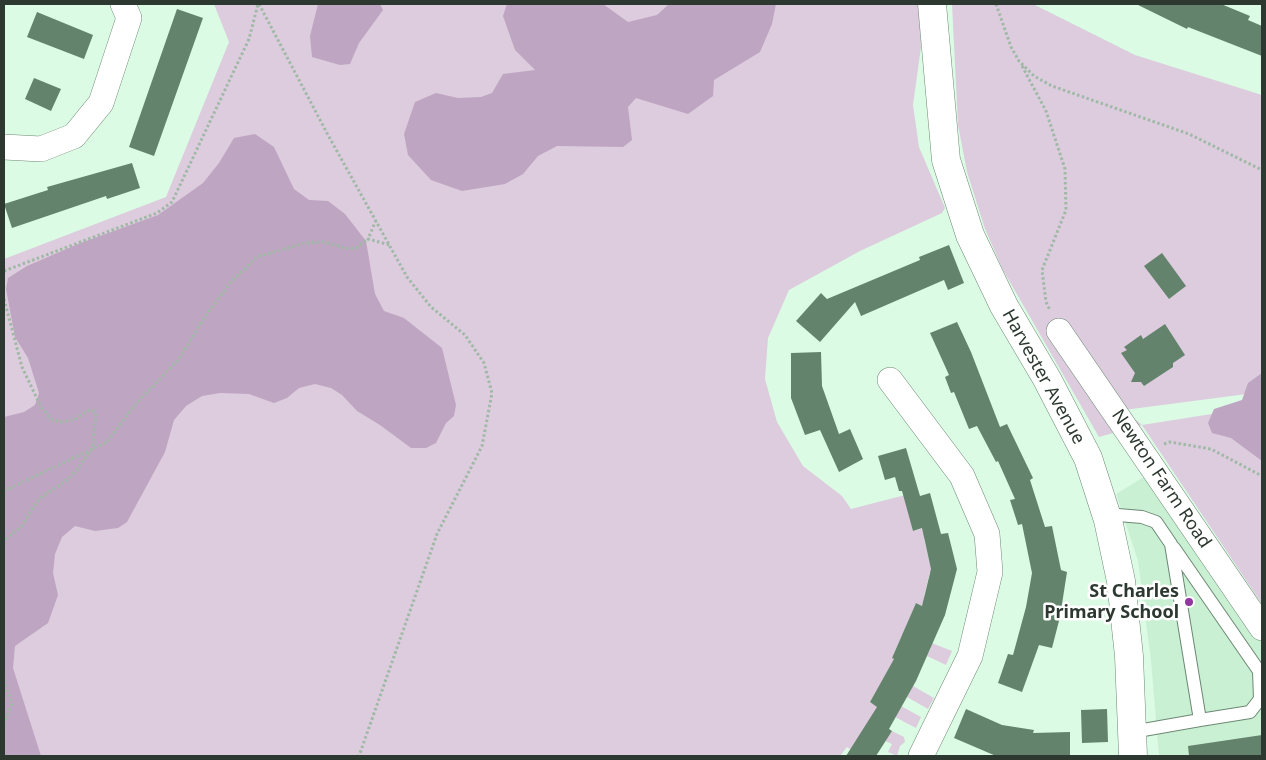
<!DOCTYPE html>
<style>
body{margin:0}
#map{position:relative;width:1266px;height:760px;overflow:hidden;background:#dcfbe4;font-family:"Noto Sans",sans-serif}
canvas{display:block}
.frame{position:absolute;inset:0;border:5px solid #2d3930;pointer-events:none}
</style>
<div id="map">
<canvas width="1266" height="760"></canvas>
<div class="frame"></div>
</div>
<script>
const context = document.querySelector('canvas').getContext('2d');
context.lineJoin = 'round';
function fillPath(path, color) {
  context.fillStyle = color;
  context.fill(path, 'evenodd');
}
function poly(rows) {
  const path = new Path2D();
  for (const r of rows) {
    path.moveTo(r[0], r[1]);
    for (let i = 2; i < r.length; i += 2) path.lineTo(r[i], r[i + 1]);
  }
  return path;
}
function stroke(path, color, width, dash) {
  context.strokeStyle = color;
  context.lineWidth = width;
  context.lineCap = dash ? 'butt' : 'round';
  context.setLineDash(dash || []);
  context.stroke(path);
}
function label(font, color, halo, rows, align = 'center') {
  context.font = font + ' "Noto Sans",sans-serif';
  context.lineWidth = 5;
  context.setLineDash([]);
  context.textBaseline = 'middle';
  context.strokeStyle = halo;
  context.fillStyle = color;
  for (const [text, x, y, turn = 0] of rows) {
    context.save();
    context.translate(x, y);
    context.rotate((+turn || 0) * Math.PI / 180);
    context.textAlign = isNaN(turn) ? turn : align;
    if (halo) context.strokeText(text, 0, 0);
    context.fillText(text, 0, 0);
    context.restore();
  }
}
fillPath(poly([
 [1147,475,1262,643,1262,756,1159,756,1151,661,1138,561,1116,494]
]), '#caf0d4');
fillPath(poly([
 [214,4,920,4,921,47,913,105,919,147,945,208,942,213,860,251,789,290,768,338,765,379,777,422,803,466,842,496,851,509,913,493,914,531,928,526,932,537,924,539,930,563,943,575,930,572,924,596,931,610,916,603,906,626,920,633,919,638,952,651,946,665,927,656,931,648,902,635,892,658,907,665,888,671,870,702,885,711,860,752,865,756,860,756,847,747,840,756,4,756,4,259,166,197,229,42],
 [952,4,1033,4,1135,55,1262,95,1262,392,1124,410,1142,425,1262,406,1262,604,1142,425,1099,437,1003,270,985,229,967,172,958,125],
 [913,686,934,698,928,709,907,697],
 [901,706,921,717,916,728,895,717],
 [892,731,904,737,905,742,900,746,897,756,888,752,892,744,885,741]
]), '#dcccde');
fillPath(poly([
 [318,4,380,4,383,10,359,43,350,64,340,65,312,57,310,36],
 [507,4,603,4,628,22,657,15,669,4,776,4,772,24,760,52,714,80,713,96,688,114,636,98,628,107,632,140,623,147,557,146,538,156,523,174,505,184,462,191,431,180,408,155,404,134,415,102,436,93,458,98,481,97,492,93,503,74,535,70,515,50,503,16],
 [255,134,274,147,294,189,309,200,328,201,345,214,366,241,375,294,384,311,404,318,442,348,456,405,454,416,446,423,436,443,426,448,411,448,380,425,357,411,342,395,331,388,315,384,299,388,287,398,274,403,249,394,220,393,202,396,186,406,174,420,165,452,127,522,118,528,95,531,75,526,62,537,55,554,53,573,58,595,48,623,15,646,13,668,41,756,4,756,4,417,24,412,35,405,39,393,28,358,15,337,6,289,8,278,27,266,78,244,158,215,203,183,219,163,234,138],
 [1262,373,1262,461,1231,438,1212,433,1208,423,1214,409,1242,400,1248,383]
]), '#bea5c1');
fillPath(poly([
 [1136,4,1221,4,1250,16,1248,20,1262,26,1262,56,1188,27,1187,29],
 [177,9,203,18,154,156,129,147],
 [37,12,93,35,84,59,27,37],
 [34,78,61,89,51,111,25,99],
 [132,163,140,188,107,199,106,196,12,228,4,204,48,190,47,187],
 [949,245,964,283,948,290,944,280,861,316,855,302,820,342,796,321,821,293,827,299,920,260,919,257],
 [1162,253,1186,286,1169,299,1144,266],
 [957,322,971,352,1000,427,1007,424,1033,478,1030,480,1045,527,1052,526,1061,570,1067,572,1060,617,1052,648,1039,645,1022,692,998,683,1008,654,1013,655,1026,607,1032,573,1022,524,1018,525,1010,500,1015,499,998,461,996,462,977,426,969,429,954,392,951,393,945,377,949,375,930,333],
 [1165,324,1185,355,1173,363,1173,367,1144,386,1141,382,1131,382,1135,373,1121,353,1127,350,1124,347,1141,335,1143,339],
 [821,352,822,386,839,434,850,429,863,459,839,472,820,430,805,435,791,398,791,353],
 [906,448,920,496,930,493,941,534,948,533,957,569,945,615,916,681,889,729,892,731,876,756,846,756,877,707,870,702,894,659,892,658,916,603,922,606,931,569,922,528,913,531,902,491,899,491,895,477,885,480,878,456],
 [966,709,1002,725,1034,730,1033,733,1070,732,1070,756,996,756,954,738],
 [1107,709,1108,742,1082,743,1081,710],
 [1262,735,1262,756,1189,756,1188,746]
]), '#64836c');
const service = poly([
 [1108,520,1118,515,1142,517,1156,522,1171,544,1200,720,1132,732],
 [1174,548,1259,671,1260,699,1250,712,1200,720]
]);
const minor = poly([
 [4,147,41,149,74,136,101,103,129,18,123,4],
 [1059,331,1262,628],
 [890,380,962,476,987,534,990,572,970,656,921,756]
]);
const tertiary = poly([
 [932,4,946,160,970,235,1004,306,1047,379,1088,458,1108,520,1121,581,1129,656,1133,756]
]);
stroke(service, '#6c8873', 14);
stroke(minor, '#6c8873', 26);
stroke(tertiary, '#6c8873', 29);
stroke(poly([
 [259,4,328,135,407,277,431,307,465,335,484,363,492,393,482,446,437,534,359,756],
 [996,4,1011,47,1019,61,1034,76,1052,86,1189,134,1262,170],
 [1022,66,1046,111,1065,169,1066,210,1042,270,1046,302,1050,310],
 [376,220,368,239,390,245],
 [4,271,157,213,172,202,249,39,258,4],
 [4,299,22,367,41,407,51,419,60,422,74,420,89,410,94,411,96,416,92,449,73,475,59,486,44,495,36,503,22,526,4,541],
 [1164,444,1170,442,1211,449,1262,476],
 [4,491,107,442,134,406,179,359,206,315,230,283,257,257,305,243,323,242,349,249,356,248,368,239],
 [4,680,12,704,4,724]
]), '#a0b9a6', 3, [2.5, 2.5]);
stroke(service, '#fff', 12);
stroke(minor, '#fff', 25);
stroke(tertiary, '#fff', 28);
for (const [x, y, r, color] of [
 [1189,602,5,"#9237a2"]
]) {
  const dot = new Path2D();
  dot.arc(x, y, r, 0, 2 * Math.PI);
  context.fillStyle = color;
  context.fill(dot);
  stroke(dot, '#fff', 2);
}
label('18px', '#2d3930', '#fff', [
 ["Harvester Avenue",1043,377,61],
 ["Newton Farm Road",1161,479,56]
]);
label('bold 18px', '#2d3930', '#fff', [
 ["St Charles",1179,592],
 ["Primary School",1179,613]
], 'right');
</script>
